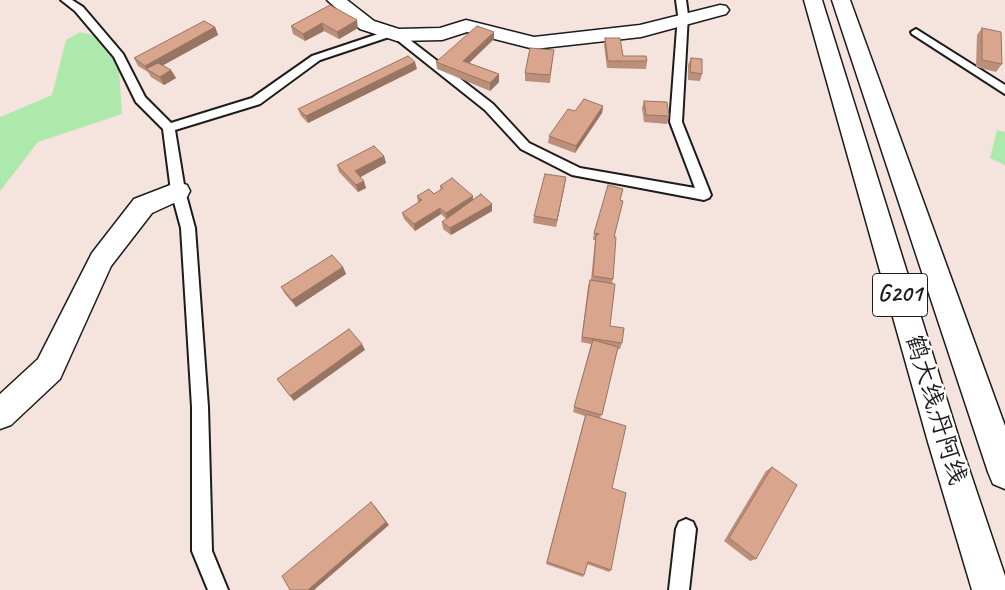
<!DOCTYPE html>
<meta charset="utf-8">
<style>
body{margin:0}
canvas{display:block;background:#f4e4dd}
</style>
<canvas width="1005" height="590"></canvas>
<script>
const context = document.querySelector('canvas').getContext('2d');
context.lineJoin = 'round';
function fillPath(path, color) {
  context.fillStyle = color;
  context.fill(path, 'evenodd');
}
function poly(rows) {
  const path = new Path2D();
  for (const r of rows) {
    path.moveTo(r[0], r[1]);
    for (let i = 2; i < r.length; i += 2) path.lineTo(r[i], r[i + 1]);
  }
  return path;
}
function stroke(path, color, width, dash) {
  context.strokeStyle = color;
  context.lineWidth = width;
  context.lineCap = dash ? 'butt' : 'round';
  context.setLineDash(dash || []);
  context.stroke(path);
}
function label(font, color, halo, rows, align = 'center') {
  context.font = font + ' Caveat,"LXGW WenKai TC",sans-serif';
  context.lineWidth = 5;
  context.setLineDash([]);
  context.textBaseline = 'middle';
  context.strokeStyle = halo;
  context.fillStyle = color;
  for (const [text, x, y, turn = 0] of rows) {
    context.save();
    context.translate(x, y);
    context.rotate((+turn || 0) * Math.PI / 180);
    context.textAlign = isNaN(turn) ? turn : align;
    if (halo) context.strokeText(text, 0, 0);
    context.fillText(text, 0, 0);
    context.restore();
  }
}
fillPath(poly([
 [80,32,117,41,122,114,38,142,0,191,0,117,52,95,66,40],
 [997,130,1005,132,1005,165,990,158]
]), '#ade8ad');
const lane = poly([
 [61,0,72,0,83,7,123,54,145,97,171,123,252,98,312,56,390,30,401,33,493,104,529,143,580,168,695,188,670,122,678,15,676,0,686,0,688,15,682,122,711,195,709,198,704,200,572,175,521,149,485,110,392,36,320,60,260,104,175,130,185,191,195,228,208,407,212,551,228,590,208,590,192,551,192,407,181,228,171,191,163,129,136,102,114,57,75,11,61,0],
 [916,29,1005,85,1005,94,912,34,911,32,916,29],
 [686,519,693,522,696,529,689,590,669,590,676,529,679,522,686,519]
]);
const street = poly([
 [327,0,347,0,374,21,399,29,440,28,466,20,534,37,640,25,720,5,726,6,729,10,726,14,641,37,534,49,467,32,442,40,397,41,360,29,327,0],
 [178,182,187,185,190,191,187,197,152,213,111,266,60,379,11,425,0,429,0,394,38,359,92,253,134,199,178,182]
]);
const highway = poly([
 [804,0,822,0,960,442,1005,576,1005,590,972,590,928,442,804,0],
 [832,0,850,0,1005,426,1005,489,993,484,988,472,832,0]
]);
stroke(lane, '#1c1c1c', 4);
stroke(street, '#1c1c1c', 3);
stroke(highway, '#1c1c1c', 3);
fillPath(lane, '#fff');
fillPath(street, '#fff');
fillPath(highway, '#fff');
fillPath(poly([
 [330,5,358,28,339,39,324,31,305,41,293,34,291,26],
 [215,27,218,35,163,65,171,70,176,78,164,85,151,77,148,72,138,66,134,58],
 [982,28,1002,64,996,72,976,67,977,35],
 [494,32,494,39,469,63,499,74,499,82,490,91,437,69,436,62],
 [605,38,623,56,647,61,646,69,607,68,604,45],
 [553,57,550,83,525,81,525,73],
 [691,58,702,74,700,81,688,80,688,65],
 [417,69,308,123,301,116,298,109],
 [644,101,669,116,667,124,644,122,642,108],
 [603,106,602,113,575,153,548,143,549,136,575,111],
 [384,156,386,163,360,177,366,188,358,192,339,172,337,165],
 [565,184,556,227,533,223,534,216],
 [440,186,473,196,473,200,492,211,451,235,443,229,442,222,446,219,441,214,415,231,404,219,402,213,418,203,417,196,434,194,441,190],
 [620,200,614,237,613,279,612,284,610,326,622,343,620,349,618,349,600,419,612,488,611,570,609,572,587,564,584,575,583,577,546,564,585,416,573,412,591,344,581,342,588,286,590,280,591,280,595,240,593,240,594,233],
 [343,267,346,274,296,307,285,294,281,287],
 [772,467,756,559,750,561,724,541,766,471]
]), '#bb8f79');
fillPath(poly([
 [357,20,358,28,339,39,337,32],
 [322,23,324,31,305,41,303,34],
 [215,27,218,35,151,72,147,70,145,66],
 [494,32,494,39,464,68,463,61],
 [415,62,417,69,308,123,306,116],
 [171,70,176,78,164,85,160,77],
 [499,74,499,82,490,91,490,83],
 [603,106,602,113,575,153,576,146],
 [384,156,386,163,357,179,355,171],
 [566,177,565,184,556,227,557,220],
 [364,181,366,188,358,192,356,185],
 [473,196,473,203,447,220,446,213],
 [492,204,492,211,451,235,450,228],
 [440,208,441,214,415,231,414,224],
 [343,267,346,274,296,307,292,300],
 [362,344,365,350,294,401,290,396],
 [374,505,389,525,314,590,308,590]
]), '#987463');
const building = poly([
 [330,5,357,20,337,32,322,23,303,34,291,26,330,5],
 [204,21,215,27,145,66,134,58,204,21],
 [477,26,494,32,463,61,499,74,490,83,436,62,477,26],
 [982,28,1001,32,1002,64,982,60,982,28],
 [605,38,620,38,623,56,646,56,647,61,608,61,605,38],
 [530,48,554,50,550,75,525,73,530,48],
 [408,56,415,62,306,116,298,109,408,56],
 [691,58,702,59,702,74,690,72,691,58],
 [158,63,171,70,160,77,146,69,158,63],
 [584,99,603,106,576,146,549,136,568,109,575,111,584,99],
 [644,101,667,102,669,116,646,115,644,101],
 [374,146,384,156,355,171,364,181,356,185,337,165,374,146],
 [545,174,566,177,557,220,534,216,545,174],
 [452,178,473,196,446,213,440,208,414,224,402,213,422,200,417,196,429,189,434,194,443,188,440,186,452,178],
 [608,185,623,189,620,200,623,201,614,237,616,237,613,279,593,276,596,235,599,234,594,233,608,185],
 [481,194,492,204,450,228,442,222,481,194],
 [332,255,343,267,292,300,281,287,332,255],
 [590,280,615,284,610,326,624,328,622,343,582,337,590,280],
 [349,329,362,344,290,396,277,379,349,329],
 [593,340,618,347,602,415,574,407,593,340],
 [586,414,626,426,612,488,626,493,611,570,588,562,584,575,547,562,586,414],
 [772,467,797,485,756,559,729,538,772,467],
 [371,502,386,522,308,590,290,590,282,576,371,502]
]);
fillPath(building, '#d9a68d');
stroke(building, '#987463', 1);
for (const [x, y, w] of [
 [900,295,55]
]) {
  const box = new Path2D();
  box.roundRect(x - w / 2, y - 21.5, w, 43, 4);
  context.fillStyle = '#fff';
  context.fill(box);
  stroke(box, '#1c1c1c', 1);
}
label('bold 24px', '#1c1c1c', null, [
 ["G201",900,295]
]);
label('25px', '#1c1c1c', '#fff', [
 ["鹤大线;丹阿线",935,410,73]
]);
</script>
